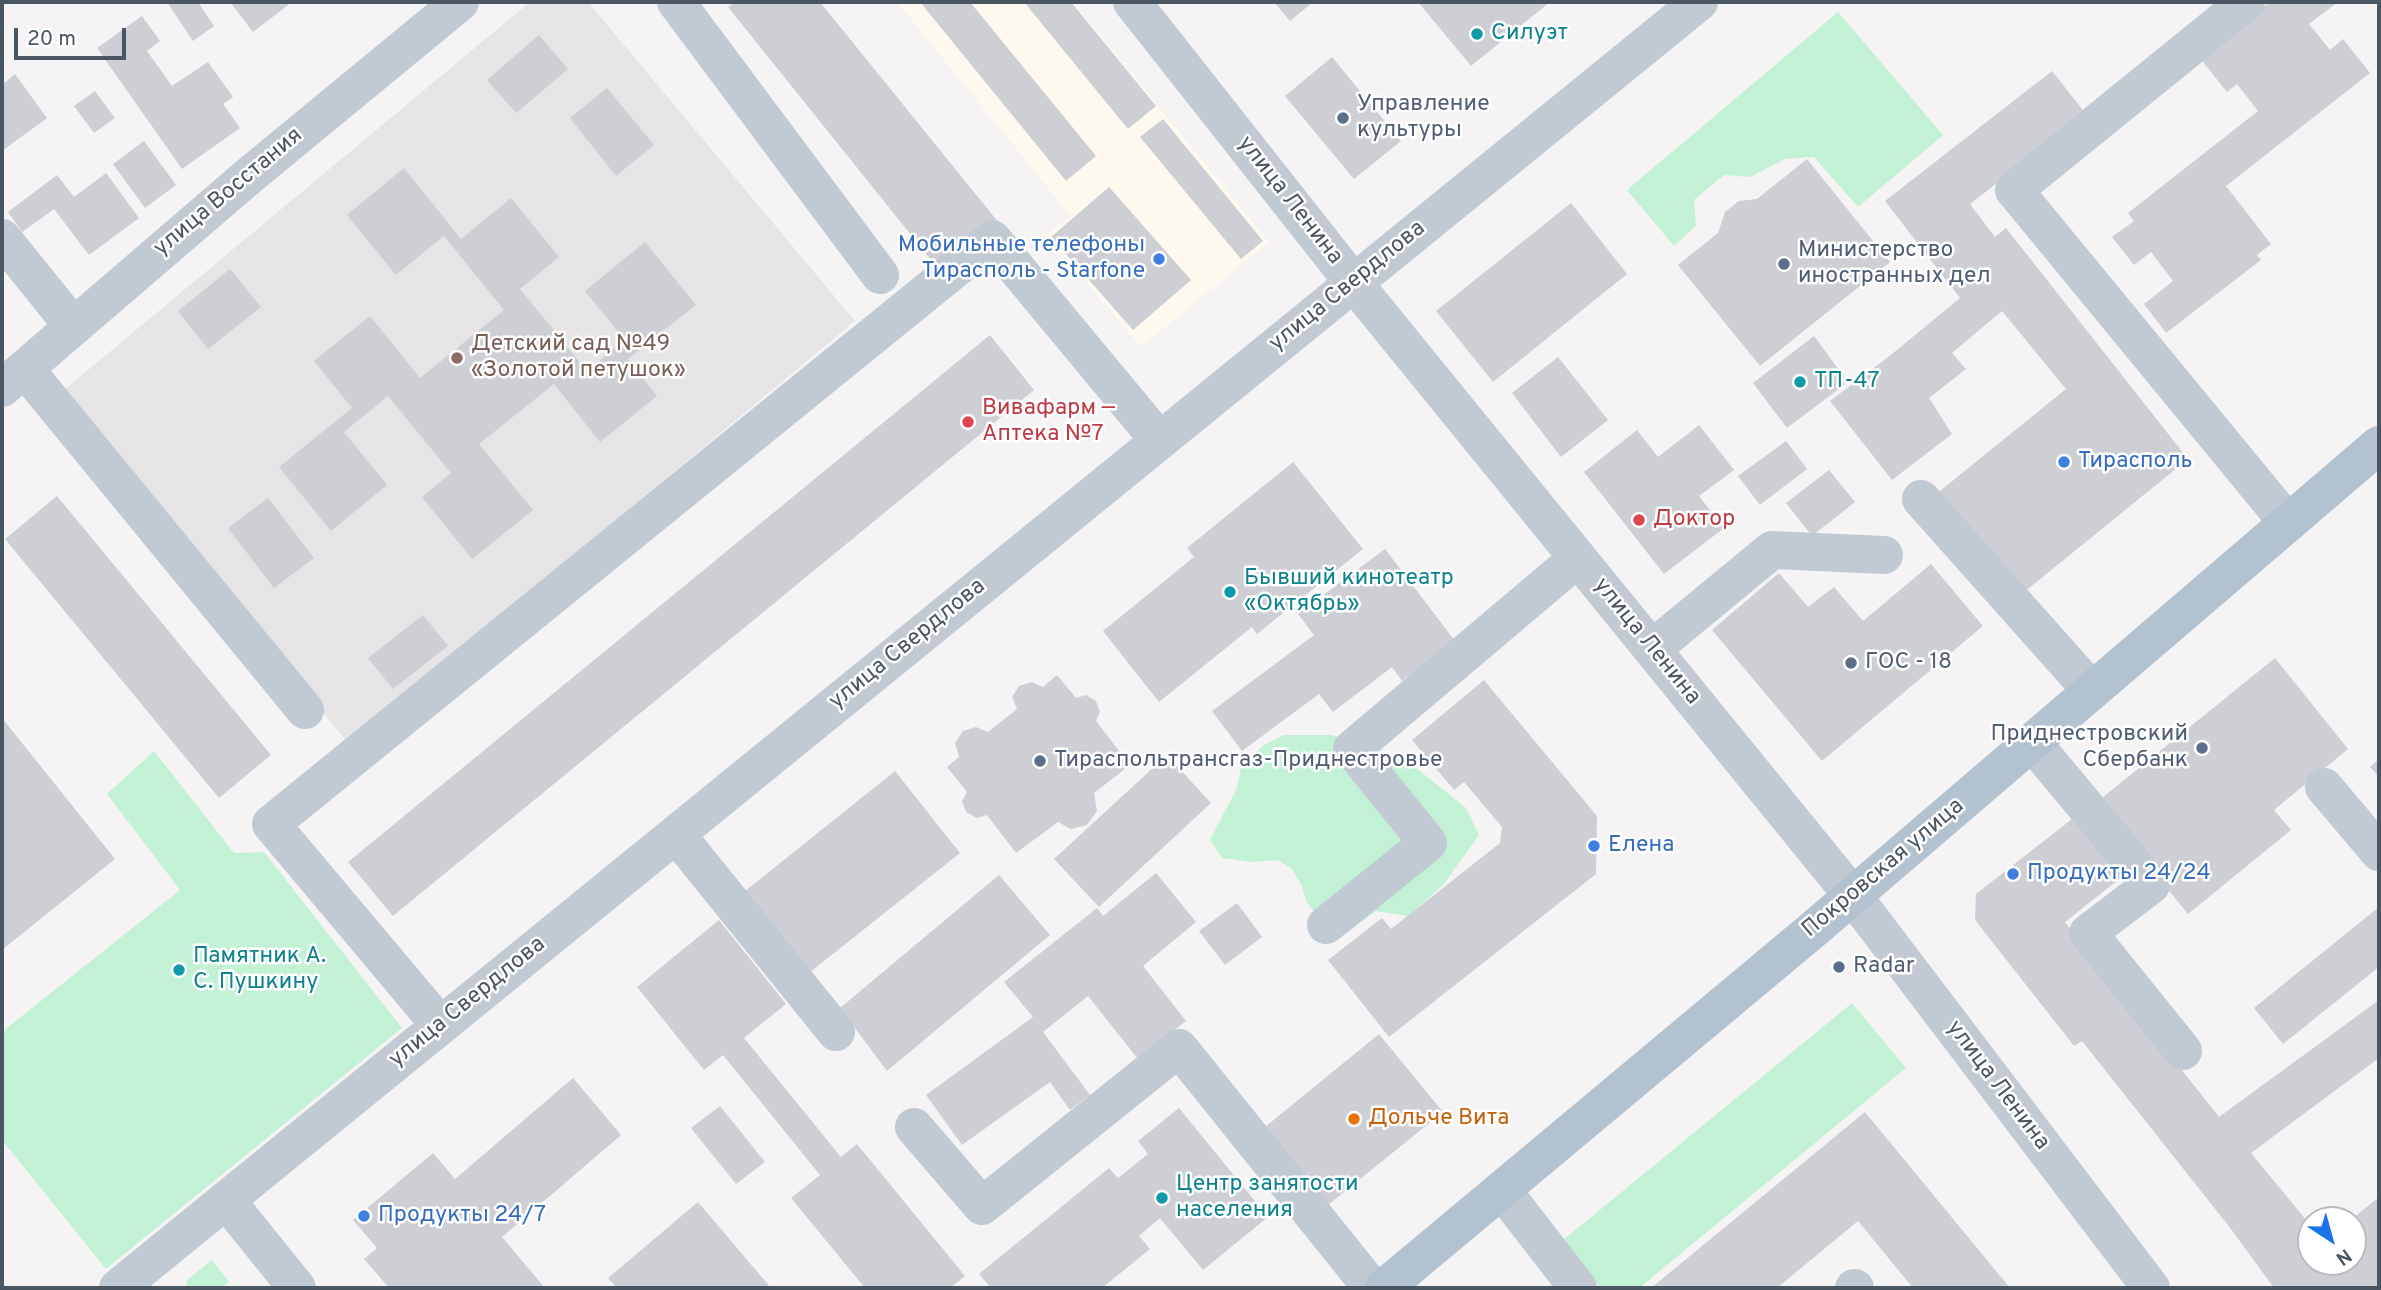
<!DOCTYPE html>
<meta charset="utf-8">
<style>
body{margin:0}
#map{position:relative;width:2381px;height:1290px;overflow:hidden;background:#f5f3f3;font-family:Overpass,sans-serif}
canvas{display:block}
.frame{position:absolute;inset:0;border:4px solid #4a5661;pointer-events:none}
.north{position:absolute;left:2297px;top:1206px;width:70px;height:70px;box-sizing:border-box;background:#fff;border:2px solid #b7bbc0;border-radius:50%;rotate:144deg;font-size:19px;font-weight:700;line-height:28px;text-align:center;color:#4a5661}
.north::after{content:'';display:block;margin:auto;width:24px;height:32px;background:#1a73e8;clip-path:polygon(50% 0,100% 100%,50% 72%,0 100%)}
.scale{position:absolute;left:14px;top:28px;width:112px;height:32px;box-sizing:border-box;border:4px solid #4a5661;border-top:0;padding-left:9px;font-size:21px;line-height:24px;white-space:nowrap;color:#4a5661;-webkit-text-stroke:5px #fff;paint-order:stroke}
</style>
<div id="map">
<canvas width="2381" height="1290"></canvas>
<div class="frame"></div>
<div class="north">N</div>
<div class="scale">20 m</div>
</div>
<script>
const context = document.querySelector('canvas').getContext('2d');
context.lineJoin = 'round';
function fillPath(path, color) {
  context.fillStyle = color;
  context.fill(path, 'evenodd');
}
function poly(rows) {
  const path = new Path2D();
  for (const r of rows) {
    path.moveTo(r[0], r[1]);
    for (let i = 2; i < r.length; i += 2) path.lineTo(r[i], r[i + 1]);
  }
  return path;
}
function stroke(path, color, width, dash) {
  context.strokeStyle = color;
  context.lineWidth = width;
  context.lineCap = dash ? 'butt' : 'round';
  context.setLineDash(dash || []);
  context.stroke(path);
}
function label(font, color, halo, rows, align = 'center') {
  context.font = font + ' Overpass,sans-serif';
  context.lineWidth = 5;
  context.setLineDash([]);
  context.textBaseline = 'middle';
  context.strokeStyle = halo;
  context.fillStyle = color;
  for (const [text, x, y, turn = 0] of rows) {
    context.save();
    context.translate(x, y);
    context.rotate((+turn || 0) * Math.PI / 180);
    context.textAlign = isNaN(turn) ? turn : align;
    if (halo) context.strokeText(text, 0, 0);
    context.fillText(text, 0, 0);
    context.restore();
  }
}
fillPath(poly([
 [897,2,1073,2,1269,242,1141,347,1046,235,1070,215]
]), '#fdf9ef');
fillPath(poly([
 [530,2,588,2,855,321,348,743,58,395]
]), '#e6e4e5');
fillPath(poly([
 [1838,12,1943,135,1858,207,1814,157,1785,159,1750,177,1724,175,1694,200,1696,226,1674,246,1627,190],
 [1284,735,1332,735,1405,759,1466,808,1479,835,1443,885,1408,916,1376,911,1345,934,1319,918,1306,901,1302,886,1292,869,1278,860,1251,862,1222,858,1210,840,1237,788,1242,764,1264,745],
 [154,751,234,853,264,852,402,1028,106,1269,2,1140,2,1032,180,890,107,794],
 [1852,1003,1906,1068,1639,1288,1601,1288,1562,1241],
 [212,1260,229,1282,221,1288,186,1288,187,1280]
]), '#c3f1d5');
fillPath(poly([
 [167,2,198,2,214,26,193,41],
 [230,2,292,2,253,32],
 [735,2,820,2,999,223,940,271,728,7],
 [920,2,970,2,1096,156,1066,181],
 [1024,2,1071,2,1156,106,1128,129],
 [1274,2,1313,2,1290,21],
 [1418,2,1550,2,1471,66],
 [2270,2,2338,2,2309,24,2330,50,2343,39,2370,73,2226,186,2271,244,2257,255,2261,260,2166,333,2144,304,2173,281,2151,252,2134,265,2112,237,2134,221,2128,213,2258,111,2237,84,2227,92,2199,57],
 [142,16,160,41,147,51,172,86,208,62,233,97,223,104,240,128,182,169,97,48],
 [539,35,568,69,516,113,487,80],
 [1332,57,1401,141,1354,179,1285,96],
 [2052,71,2086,114,1970,204,1995,237,2006,228,2188,459,2018,597,1935,495,2066,389,2002,311,1952,353,1966,369,1929,398,1952,434,1892,480,1830,401,1892,354,1960,298,1885,201],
 [15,74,47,118,2,151,2,85],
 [607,88,654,145,616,176,570,118],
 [95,91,115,118,94,133,74,106],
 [1163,119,1263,241,1241,259,1140,137],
 [144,141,176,185,145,208,113,164],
 [1807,159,1890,262,1760,366,1678,265,1718,233,1725,212,1739,201,1757,199],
 [404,168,461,239,511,198,559,257,520,289,587,371,625,340,585,291,645,242,696,305,628,359,657,396,600,442,554,384,479,444,533,510,472,559,422,497,451,473,388,396,344,432,387,485,331,531,279,467,352,408,314,361,370,316,420,378,504,310,444,236,396,275,347,215],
 [106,173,139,218,89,255,54,209,22,232,8,212,57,175,74,197],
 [1109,187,1191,280,1133,330,1051,237],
 [1571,203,1627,274,1493,382,1436,311],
 [230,269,261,307,208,349,178,311],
 [990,335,1034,390,393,916,348,862],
 [1814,336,1848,382,1787,428,1753,383],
 [1558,357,1608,420,1561,457,1512,393],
 [1699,425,1734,470,1699,496,1724,528,1664,574,1584,472,1637,430,1658,457],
 [1786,441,1807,469,1760,505,1738,476],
 [1293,462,1363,549,1257,634,1252,627,1159,702,1103,631,1194,557,1187,548],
 [1829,470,1855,502,1812,536,1786,503],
 [57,496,271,755,219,798,5,539],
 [268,498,314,558,274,588,228,528],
 [1385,549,1455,641,1402,681,1392,667,1333,712,1319,694,1242,751,1212,711,1314,635,1298,614],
 [1931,564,1983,626,1822,761,1712,630,1779,573,1808,607,1834,587,1863,621],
 [423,615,448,646,393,689,368,658],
 [2275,658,2348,749,2274,810,2291,830,2188,914,2097,802],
 [1057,675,1076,698,1086,695,1096,701,1100,712,1096,721,1130,765,1094,793,1097,811,1087,825,1071,829,1058,822,1016,853,987,815,977,818,966,812,962,801,967,792,947,767,959,757,955,743,963,731,976,727,988,732,1017,709,1012,697,1019,686,1032,682,1043,687],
 [1484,680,1597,816,1596,874,1389,1037,1328,960,1382,918,1391,929,1500,843,1502,827,1464,782,1454,790,1412,740],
 [2,718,115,859,2,950],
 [1167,755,1211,803,1099,907,1054,859],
 [2379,759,2379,777,2370,767],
 [895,771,960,853,809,973,744,892],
 [2081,812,2128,872,2065,922,2219,1117,2379,1000,2379,1058,2251,1153,2311,1226,2311,1262,2353,1262,2353,1218,2378,1198,2379,1288,2274,1288,2231,1229,2082,1041,2074,1046,1975,920,1976,894],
 [1156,873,1196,922,1143,966,1186,1021,1138,1059,1088,996,1043,1032,1090,1095,1070,1110,1050,1082,962,1145,926,1095,1033,1017,1004,982,1097,908,1103,916],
 [999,875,1050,935,887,1071,840,1008],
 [1237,903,1262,937,1225,965,1199,931],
 [2379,907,2379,967,2283,1044,2254,1008],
 [719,920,786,1004,744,1038,841,1157,857,1144,965,1276,950,1288,865,1288,791,1198,820,1175,723,1055,704,1070,637,987],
 [1379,1034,1443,1112,1328,1205,1265,1127],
 [573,1078,621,1135,502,1237,545,1288,389,1288,364,1259,377,1248,353,1220,433,1153,455,1179],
 [720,1106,765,1162,736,1184,691,1128],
 [1179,1108,1268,1217,1203,1270,1160,1218,1139,1236,1150,1249,1102,1288,991,1288,979,1274,1109,1168,1118,1178,1148,1154,1138,1141],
 [1865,1112,2010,1288,1913,1288,1858,1221,1777,1288,1651,1288],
 [698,1202,771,1288,617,1288,608,1278]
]), '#cdcfd5');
stroke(poly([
 [676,2,880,275],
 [1132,2,1353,282,1853,896,2151,1288],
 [2246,2,2014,190,2288,523],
 [2,238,73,326],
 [25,369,305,710],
 [2,388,250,175,460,2],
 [1921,499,2092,691],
 [1652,649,1772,550,1884,555],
 [2032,742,2151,885,2088,933,2183,1051],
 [2324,787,2379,852],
 [676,834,836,1032],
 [1326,925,1428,843,1352,749,1578,558],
 [440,1025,271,824,992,239,1159,440],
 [914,1127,982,1206,1179,1048,1372,1288],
 [1502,1190,1578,1288],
 [226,1200,297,1288],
 [118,1288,1699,2],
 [1854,1288,1855,1288]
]), '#c1cad2', 38);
stroke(poly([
 [1384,1288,1815,928,2379,445]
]), '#b3c2d1', 38);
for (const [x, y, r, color] of [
 [1477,34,7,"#0f9aa8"],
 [1343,118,7,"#5c6f8a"],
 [1159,259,7,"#3f7fe0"],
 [1784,264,7,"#5c6f8a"],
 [457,358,7,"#8d6e63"],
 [1800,382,7,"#0f9aa8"],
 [968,422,7,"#e0444e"],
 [2064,462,7,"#3f7fe0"],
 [1639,520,7,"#e0444e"],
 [1230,592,7,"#0f9aa8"],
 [1851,663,7,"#5c6f8a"],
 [2202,748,7,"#5c6f8a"],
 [1040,761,7,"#5c6f8a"],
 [1594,846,7,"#3f7fe0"],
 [2013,874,7,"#3f7fe0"],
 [1839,967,7,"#5c6f8a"],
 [179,970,7,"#0f9aa8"],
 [1354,1119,7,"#e8710a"],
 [1162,1198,7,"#0f9aa8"],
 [364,1216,7,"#3f7fe0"]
]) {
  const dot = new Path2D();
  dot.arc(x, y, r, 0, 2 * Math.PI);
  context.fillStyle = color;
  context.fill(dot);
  stroke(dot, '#fff', 2.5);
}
label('23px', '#0d838f', '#fff', [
 ["Силуэт",1491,34],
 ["ТП-47",1814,382],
 ["Бывший кинотеатр",1244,579],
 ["«Октябрь»",1244,605],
 ["Памятник А.",193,957],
 ["С. Пушкину",193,983],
 ["Центр занятости",1176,1185],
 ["населения",1176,1211]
], 'left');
label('23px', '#4e5e75', '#fff', [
 ["Управление",1357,105],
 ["культуры",1357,131],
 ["Министерство",1798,251],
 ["иностранных дел",1798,277],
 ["ГОС - 18",1865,663],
 ["Приднестровский",2188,735,"right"],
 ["Сбербанк",2188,761,"right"],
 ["Тираспольтрансгаз-Приднестровье",1054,761],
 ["Radar",1853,967]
], 'left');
label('23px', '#4a5661', '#fff', [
 ["улица Восстания",229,193,-40],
 ["улица Ленина",1289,201,52],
 ["улица Свердлова",1348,287,-39],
 ["улица Ленина",1646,642,51],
 ["улица Свердлова",908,645,-39],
 ["Покровская улица",1884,869,-40],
 ["улица Свердлова",468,1003,-39],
 ["улица Ленина",1997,1086,53]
]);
label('23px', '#366cbe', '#fff', [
 ["Мобильные телефоны",1145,246,"right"],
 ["Тирасполь - Starfone",1145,272,"right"],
 ["Тирасполь",2078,462],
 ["Елена",1608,846],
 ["Продукты 24/24",2027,874],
 ["Продукты 24/7",378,1216]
], 'left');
label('23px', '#785e54', '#fff', [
 ["Детский сад №49",471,345],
 ["«Золотой петушок»",471,371]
], 'left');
label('23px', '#be3a42', '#fff', [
 ["Вивафарм —",982,409],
 ["Аптека №7",982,435],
 ["Доктор",1653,520]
], 'left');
label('23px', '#c56008', '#fff', [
 ["Дольче Вита",1368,1119]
], 'left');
</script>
